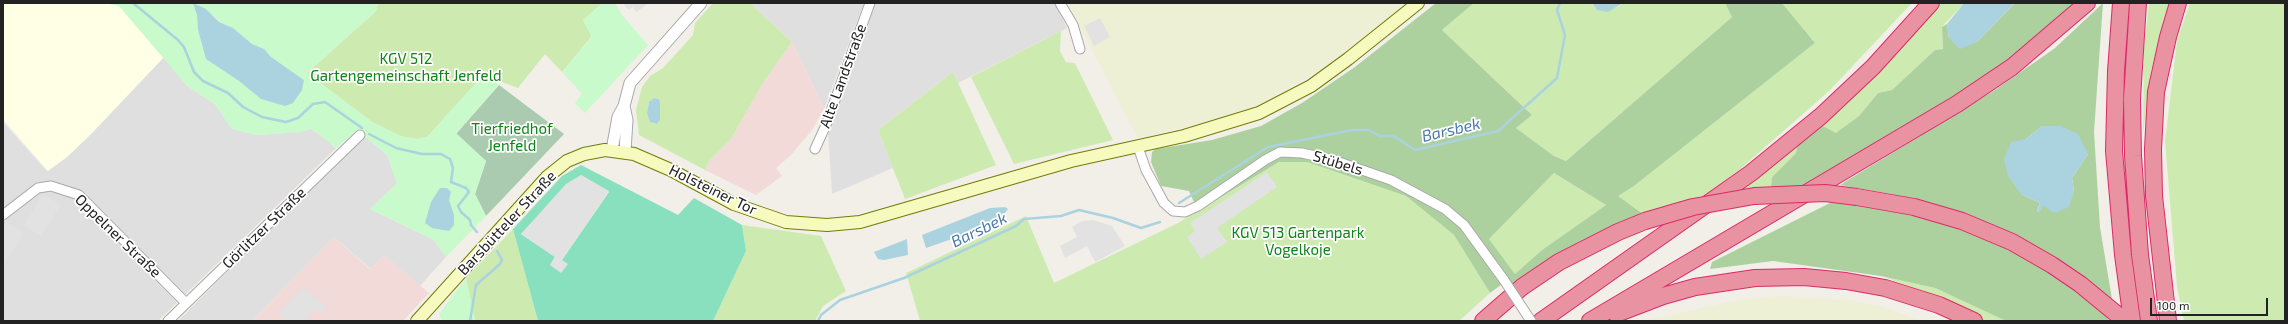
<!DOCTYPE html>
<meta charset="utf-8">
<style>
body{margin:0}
#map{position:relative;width:2288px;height:324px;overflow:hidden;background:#f2efe9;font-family:"Exo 2",sans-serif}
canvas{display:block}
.frame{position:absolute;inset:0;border:4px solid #222;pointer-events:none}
.scale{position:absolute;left:2150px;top:298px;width:118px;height:18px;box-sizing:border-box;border:2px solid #222;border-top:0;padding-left:5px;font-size:12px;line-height:14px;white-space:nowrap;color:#222;-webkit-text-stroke:3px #fff;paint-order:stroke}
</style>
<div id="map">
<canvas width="2288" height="324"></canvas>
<div class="frame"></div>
<div class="scale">100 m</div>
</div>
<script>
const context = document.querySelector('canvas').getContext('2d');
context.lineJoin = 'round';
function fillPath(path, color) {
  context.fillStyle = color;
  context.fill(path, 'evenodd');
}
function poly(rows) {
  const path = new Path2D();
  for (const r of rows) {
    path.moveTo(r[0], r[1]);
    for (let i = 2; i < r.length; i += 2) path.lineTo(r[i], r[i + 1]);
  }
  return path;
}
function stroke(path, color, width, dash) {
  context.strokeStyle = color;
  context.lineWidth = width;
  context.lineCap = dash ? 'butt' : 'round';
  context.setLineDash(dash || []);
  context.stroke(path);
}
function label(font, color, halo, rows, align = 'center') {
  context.font = font + ' "Exo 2",sans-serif';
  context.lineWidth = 3.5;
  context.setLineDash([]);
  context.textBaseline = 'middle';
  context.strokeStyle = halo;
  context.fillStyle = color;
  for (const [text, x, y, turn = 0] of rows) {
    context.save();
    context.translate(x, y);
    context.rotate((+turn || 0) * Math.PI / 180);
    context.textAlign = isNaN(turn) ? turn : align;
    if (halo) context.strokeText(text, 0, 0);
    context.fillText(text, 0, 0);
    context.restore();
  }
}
fillPath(poly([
 [750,3,864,3,824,109,792,42],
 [874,3,1055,3,1067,28,958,83,953,72,878,130,893,168,832,194,828,130],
 [164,57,187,86,215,104,232,129,257,135,300,132,312,129,336,148,158,321,3,321,3,122,47,171,67,157,91,134],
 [364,136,387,155,397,183,370,209,434,240,446,257,420,286,384,255,371,269,334,237,252,321,178,321]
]), '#e0dfdf');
fillPath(poly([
 [792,42,824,109,812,130,791,155,776,168,782,176,756,195,705,170,710,160,731,139,765,80],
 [334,237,370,269,384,255,429,293,403,321,252,321]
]), '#f2dad9');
fillPath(poly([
 [3,3,105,3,119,6,164,57,91,134,67,157,48,171,3,119]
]), '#ffffe5');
fillPath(poly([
 [1067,3,1409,3,1322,69,1244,114,1138,138],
 [1780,296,1850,300,1884,307,1922,321,1645,321,1736,300]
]), '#eef0d5');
fillPath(poly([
 [378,3,603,3,583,20,592,36,562,72,545,54,518,88,486,76,477,82,427,137,417,139,400,136,372,122,307,73,376,11],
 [713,3,750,3,792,42,765,80,731,139,710,160,705,170,639,135,636,110,642,87,650,76,663,68,693,35,695,23],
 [657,98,660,103,659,122,657,124,653,123,647,113,649,102],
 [1474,3,1592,3,1597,10,1618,7,1623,3,1725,3,1732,17,1566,161,1554,156,1516,128,1532,115,1442,30],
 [1782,3,1912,3,1829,91,1738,171,1705,195,1643,214,1617,196,1634,186,1815,43],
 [1938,3,1964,3,1942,27,1943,49,1935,50,1892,90,1878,93,1859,116,1836,134,1819,124],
 [2149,3,2169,3,2151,71,2143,134,2144,48],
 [2190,3,2285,3,2285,321,2184,321,2177,287,2165,141,2177,41],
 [1061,31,1060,51,1066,62,1075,63,1113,140,1014,164,971,77],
 [953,72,996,165,905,199,878,130],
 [1798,142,1796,153,1772,177,1771,187,1736,191],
 [1279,162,1307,162,1406,196,1454,235,1490,293,1459,321,920,321,906,273,1026,216,1054,283,1178,223],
 [1554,173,1606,205,1542,250,1515,274,1489,239],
 [742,225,821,236,846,291,823,306,815,321,713,321,746,251],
 [513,229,538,321,475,321,466,278],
 [1881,276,1935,288,2006,321,1986,321,1939,297]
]), '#cdebb0');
fillPath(poly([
 [1436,3,1474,3,1442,30,1532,115,1516,128,1554,156,1566,161,1732,17,1725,3,1782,3,1815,43,1634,186,1618,196,1643,214,1622,221,1557,256,1514,287,1509,279,1490,293,1454,235,1406,196,1307,162,1279,162,1198,211,1189,191,1161,186,1151,162,1152,152,1156,149,1212,140,1261,126,1302,103,1355,67],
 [1554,173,1606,205,1542,250,1515,274,1489,239],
 [2015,3,2079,3,2014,57,1953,99,1806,186,1771,187,1772,177,1796,153,1798,142,1819,124,1836,133,1859,116,1878,93,1892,90,1935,50,1943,49,1942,27,1947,24,1949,38,1977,42],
 [2103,3,2094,132,2100,227,2112,299,2056,259,2014,235,1950,209,1891,194,1840,185,1995,90,2055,48],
 [2042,126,2088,154,2072,178,2074,191,2043,206,2039,212,2037,211,2040,203,2021,194,2026,139],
 [1842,202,1924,216,1983,235,2053,272,2104,311,2109,321,2006,321,1935,288,1881,276,1773,261,1710,269,1712,262,1830,203]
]), '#add19e');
fillPath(poly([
 [499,85,564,134,486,216,475,194,486,161,456,134]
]), '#aacbaf');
fillPath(poly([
 [105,3,378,3,376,11,307,73,372,122,400,136,417,139,427,137,477,82,486,76,499,85,456,133,486,161,475,194,486,216,446,257,434,240,370,209,397,183,387,155,357,130,336,148,312,129,300,132,257,135,232,129,215,104,187,86,119,6],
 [194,3,214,16,219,22,233,28,252,44,264,49,271,57,304,80,261,99,239,81,206,59,198,30,197,15],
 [603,3,615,3,622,15,648,45,585,113,575,103,582,94,562,72,592,37,583,20],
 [466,278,475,321,442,321,439,314]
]), '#c8facc');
fillPath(poly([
 [581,165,678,215,694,198,742,225,746,251,713,321,538,321,513,229,562,176],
 [581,175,609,192,562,260,550,265,555,257,521,234]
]), '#88e0be');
fillPath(poly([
 [623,3,649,3,636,12,633,7,628,10],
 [1100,18,1110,37,1094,46,1084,26],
 [1267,172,1277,187,1217,228,1227,242,1201,259,1187,237,1195,231,1190,223],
 [581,175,609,191,562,260,568,264,561,273,550,265,555,257,521,234,566,184],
 [43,194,61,205,41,236,24,225],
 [1093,220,1112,226,1125,246,1095,262,1087,246,1065,258,1060,246,1077,237,1072,227,1082,221],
 [7,222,24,234,3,265,3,227],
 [304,287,326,306,325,312,315,310,304,321,286,321,278,313]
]), '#e2e2e2');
fillPath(poly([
 [193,3,206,9,219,22,233,28,252,44,264,49,271,57,304,80,302,90,293,103,285,106,261,99,239,81,206,59,198,30,197,15],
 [1592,3,1623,3,1608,12,1597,10],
 [1964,3,2015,3,1977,42,1960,49,1949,38,1947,24],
 [654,98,659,99,660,103,660,120,657,124,650,122,647,113,649,102],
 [2042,126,2060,126,2078,134,2088,154,2072,178,2074,191,2069,207,2054,213,2044,206,2039,212,2037,212,2040,203,2021,194,2008,176,2004,159,2011,142,2026,139],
 [440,188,447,188,451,192,449,200,454,215,454,225,449,231,432,228,425,223,431,202],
 [1005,207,1008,209,1003,216,974,228,969,233,926,248,922,235,990,208],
 [907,239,908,255,884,260,878,259,874,252]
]), '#aad3df');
stroke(poly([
 [133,3,178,40,184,47,194,72,203,81,228,93,243,107,262,117,286,122,298,118,313,104,325,102,362,128],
 [369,134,396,148,422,154,441,154,450,159,453,168,451,182,466,188,469,192,458,206,461,212,470,220,471,225,477,232],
 [1179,203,1268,147,1352,130,1369,130,1379,136,1394,136,1415,150,1498,131,1557,78,1565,35,1557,10,1560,3],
 [470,321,476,285,500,264,502,260,497,251],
 [818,321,821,315,840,300,904,278,1016,226,1024,219,1061,216,1079,210,1113,218,1141,228,1160,222]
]), '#aad3df', 2.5);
const minor = poly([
 [1060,3,1073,25,1080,49],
 [1138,147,1146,170,1164,203,1173,211,1185,212,1198,206,1265,160,1280,152,1302,153,1333,160,1391,180,1445,209,1464,225,1504,280],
 [815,149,826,125,870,3],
 [3,215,38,188,51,186,79,195,186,303],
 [168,321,360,135]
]);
const tertiary = poly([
 [624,106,627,120,625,151],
 [612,150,618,117,624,106,630,83,701,3]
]);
const secondary = poly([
 [417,321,547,177,567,161,584,154,605,150,634,154,671,170,734,204,786,222,827,225,860,222,1071,161,1184,136,1259,113,1311,86,1348,59,1418,3]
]);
const motorway = poly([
 [2121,3,2116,71,2114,151,2123,255,2132,321],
 [2138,3,2132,99,2133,156,2140,255,2149,321],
 [1857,197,1914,207,1962,221,2012,242,2052,265,2080,284,2125,321],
 [1616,314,1663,296,1695,287,1755,278,1804,277,1846,281,1885,288,1939,305,1974,321],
 [1483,321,1522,287,1559,262,1618,232,1645,221],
 [1541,321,1751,173,1821,116,1873,67,1931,3],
 [1590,321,1957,104,2012,67,2087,3],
 [2168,321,2154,196,2153,149,2156,92,2168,37,2178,3]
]);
stroke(minor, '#a9a9a9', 11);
stroke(tertiary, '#a9a9a9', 13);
stroke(secondary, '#707d05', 14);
stroke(motorway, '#dc2a67', 18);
stroke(minor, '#fff', 9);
stroke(tertiary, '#fff', 11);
stroke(secondary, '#f7fabf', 12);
stroke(motorway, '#e892a2', 16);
const minorBridge = poly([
 [1504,280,1531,321]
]);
const motorwayBridge = poly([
 [1645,221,1693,207,1754,196,1825,193,1857,197]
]);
stroke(minorBridge, '#a9a9a9', 11, []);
stroke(motorwayBridge, '#dc2a67', 18, []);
stroke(minorBridge, '#fff', 9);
stroke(motorwayBridge, '#e892a2', 16);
label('15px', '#0c8416', '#fff', [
 ["KGV 512",406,59],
 ["Gartengemeinschaft Jenfeld",406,76],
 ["Tierfriedhof",512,129],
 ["Jenfeld",512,146],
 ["KGV 513 Gartenpark",1298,233],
 ["Vogelkoje",1298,250]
]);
label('15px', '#222', '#fff', [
 ["Alte Landstraße",843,76,-70],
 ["Stübels",1338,163,17],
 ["Holsteiner Tor",713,190,26],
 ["Barsbütteler Straße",507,223,-47],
 ["Görlitzer Straße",264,228,-44],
 ["Oppelner Straße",118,236,44]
]);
label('italic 16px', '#4a7aab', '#fff', [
 ["Barsbek",1451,130,-13],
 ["Barsbek",979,230,-26]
]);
</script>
